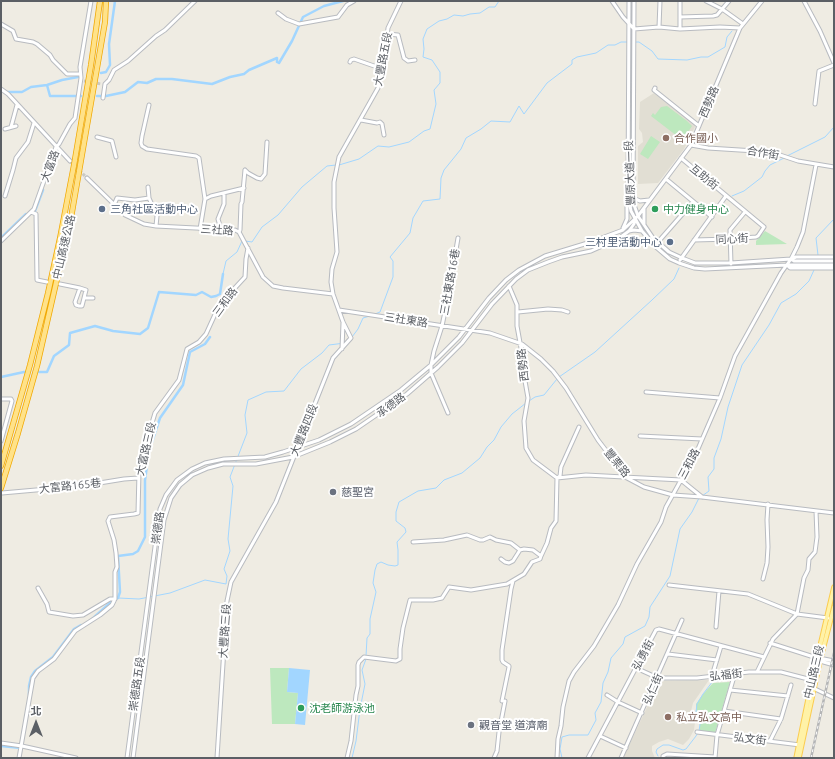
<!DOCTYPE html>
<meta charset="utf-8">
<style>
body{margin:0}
#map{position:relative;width:835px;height:759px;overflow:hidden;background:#efece3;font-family:Ubuntu,"Noto Sans TC",sans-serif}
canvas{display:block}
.frame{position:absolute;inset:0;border:2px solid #5b5f65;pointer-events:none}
.north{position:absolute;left:16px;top:703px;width:40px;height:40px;-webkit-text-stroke:3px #fff;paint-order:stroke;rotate:0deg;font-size:11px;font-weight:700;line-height:16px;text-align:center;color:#5b5f65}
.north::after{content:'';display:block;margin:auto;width:14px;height:18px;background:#5b5f65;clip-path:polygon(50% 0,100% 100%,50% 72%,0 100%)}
</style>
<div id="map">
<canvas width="835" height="759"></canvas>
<div class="frame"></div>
<div class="north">北</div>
</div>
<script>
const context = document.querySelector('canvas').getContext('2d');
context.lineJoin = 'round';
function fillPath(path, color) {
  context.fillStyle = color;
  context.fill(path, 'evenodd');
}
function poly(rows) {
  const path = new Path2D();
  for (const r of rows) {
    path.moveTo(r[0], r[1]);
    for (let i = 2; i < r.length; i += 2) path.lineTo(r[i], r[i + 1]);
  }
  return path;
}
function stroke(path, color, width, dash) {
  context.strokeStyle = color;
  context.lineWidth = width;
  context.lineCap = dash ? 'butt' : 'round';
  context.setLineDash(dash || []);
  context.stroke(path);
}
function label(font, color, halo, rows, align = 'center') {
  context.font = font + ' Ubuntu,"Noto Sans TC",sans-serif';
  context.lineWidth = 4;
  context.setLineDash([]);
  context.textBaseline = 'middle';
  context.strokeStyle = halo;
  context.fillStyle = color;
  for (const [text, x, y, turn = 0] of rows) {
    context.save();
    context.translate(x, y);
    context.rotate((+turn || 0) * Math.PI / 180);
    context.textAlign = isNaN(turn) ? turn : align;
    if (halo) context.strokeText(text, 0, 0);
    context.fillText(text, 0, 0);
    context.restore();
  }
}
fillPath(poly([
 [654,93,696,125,684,149,658,183,638,184,638,146,643,142,642,133,639,129,640,102],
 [709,680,693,703,691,711,695,722,694,730,689,739,683,745,668,739,659,742,652,746,652,751,655,758,623,758,658,684,664,681]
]), '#e1ded3');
fillPath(poly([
 [667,106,687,121,692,126,686,135,681,137,677,136,651,116,653,113,655,115,661,107],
 [651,136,660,142,648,159,640,154],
 [765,231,787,244,756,245,756,241],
 [270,668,289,668,287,692,298,693,295,724,272,724],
 [730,682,715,733,699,731,700,724,696,710,696,704,703,694,713,683]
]), '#bde8be');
fillPath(poly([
 [289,668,310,670,305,725,295,724,298,693,287,692]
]), '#a2d6ff');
stroke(poly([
 [630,42,639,42,652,51,658,59,687,60,701,57,708,57,725,47,727,37,732,31],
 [787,156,825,137,834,127],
 [339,165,359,159,378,146,389,147,409,142,424,131,430,129,436,104,434,90,440,83,440,72,432,60,423,57,424,49,423,39,427,29,439,21,447,19,454,15,463,16,470,14,480,13,489,7,495,7,499,1],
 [732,196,744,191,762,177,765,171,770,165,784,158],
 [245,241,252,242,262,227,278,215,302,187,327,166,336,165],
 [818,255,816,238,834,219],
 [223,274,226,261,237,252,242,241],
 [375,314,380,312,393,277,393,261,390,257,410,233,413,218,423,201,440,199,441,178,444,170,461,149,466,138,481,129,491,121,510,122,519,106,524,114,547,83,572,64,572,60,577,57,596,53,608,45,615,45,621,42,627,42],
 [352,337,358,329,363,318,370,316],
 [559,377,595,352,652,300,674,279,679,268],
 [529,401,535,397,544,395,557,379],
 [702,496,709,491,708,477,714,469,714,458,721,439,728,407,742,365,769,325,781,303,796,294,809,281,814,270],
 [118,598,139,599,170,593,205,580,226,584,227,576,224,569,230,551,228,539,233,486,230,477,247,433,245,415,248,400,266,392,284,391,301,369,322,353,329,345,345,343],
 [366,656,367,638,370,634,370,619,376,592,373,583,375,570,377,564,381,562,388,565,395,566,398,565,398,550,397,542,406,532,405,528,396,521,396,512,399,502,418,491,436,488,444,480,462,473,480,458,487,447,494,440,501,427,512,414,526,403],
 [658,756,656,752,657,749,663,745,669,745,683,750,686,749,696,736,699,731,700,724,696,712,697,704,703,694,713,681,726,680],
 [352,758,356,741,360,709,365,684,362,670,366,659],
 [562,758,560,749,562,737,569,735,588,735,596,720,595,713,601,702,603,683,608,672,611,658,623,644,625,637,645,626,649,617,650,607,670,576,680,529,692,512,699,498]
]), '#a2d6ff', 1);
stroke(poly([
 [101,73,106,72,110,65,109,44,115,1],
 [47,85,50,96,81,96],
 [8,92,22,92,31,87,47,85,62,80,78,77],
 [97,96,102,96],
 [106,96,125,92,138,82,147,83,156,79,172,79,212,84,230,77,244,74,249,70,277,58,277,62,279,63,292,41,303,17,324,6,343,1],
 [32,211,35,211,43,190],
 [1,238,26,214],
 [39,372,47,372,54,356,69,345,70,333,95,326,113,331,140,334,148,328,159,292,196,295,202,292,211,297,216,296,220,294,223,274],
 [1,377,24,372],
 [91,620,111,602,118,598,120,592,118,556,133,554,138,551,145,537,145,480,149,451,160,418,183,385,190,352,205,344,210,337],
 [29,695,29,686,31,677,35,671,53,657,74,629,81,625],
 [1,746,21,748]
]), '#a2d6ff', 2.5);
stroke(poly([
 [84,81,101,84],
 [70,161,87,178]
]), '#cac9c4', 3, [3, 1.5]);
const minor = poly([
 [612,1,623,17,634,29,659,27,680,29,720,27,740,28],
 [629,1,628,195,631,211,642,231,656,247,670,259,679,263,694,268,705,269,787,265,834,265],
 [634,1,633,202,638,216,653,238,669,252,682,258,695,263,731,263,791,259,796,257,834,257],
 [680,1,680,29],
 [706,1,722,9,743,24],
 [804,1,820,31,834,63],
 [278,13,286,19,299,24,338,17,347,5,354,1],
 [680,17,713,16,717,15,729,1],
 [1,24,13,31,16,39,33,42,37,44,50,55,53,60,67,74,80,74],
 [659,27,660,1],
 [387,34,398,35,404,58,408,61,415,60],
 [350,62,351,60,354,59,377,67,383,68],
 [655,88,654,90,699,126],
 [1,89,8,94,70,161],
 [103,98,105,84,109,80,114,70,128,61,156,36,165,30,195,1],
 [815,104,819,71,834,65],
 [149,105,142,136,141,143,142,146,147,149,196,156,199,158,205,199,200,229],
 [361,120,377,123,380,122,382,124,384,135],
 [11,127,17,105],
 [5,129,16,126],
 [97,137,112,141,116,157],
 [691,145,708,148,771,152,798,161,834,167],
 [681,158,764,227,758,236,756,237,731,239,694,240],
 [245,170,248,173,257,178,261,179,265,174,267,142],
 [87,178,125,215,144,224,156,226,235,230,239,232,263,277,273,286,283,288,333,294],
 [666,179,712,217],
 [5,196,13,170,16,158,28,142,34,123],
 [149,198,157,216,156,226],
 [633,198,640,201,649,200],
 [205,199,211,196,244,188],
 [114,205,117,198,135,200,149,198,148,187],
 [644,208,644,224],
 [31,212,36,214,37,280,47,282],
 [623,228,627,219,627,199],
 [221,229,218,219,224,204,224,193],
 [629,231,634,230,642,231],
 [239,232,240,230,241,204,242,202,245,170],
 [1,241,34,209,56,147,59,144,70,124,75,118,81,78,80,67,91,1],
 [658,242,693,202],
 [791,259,794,261,834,261],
 [680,260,726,196],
 [731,264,730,230,745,212],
 [787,265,790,268,834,268],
 [60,284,80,288,86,290,82,306,79,306,76,305,75,302,80,288],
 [509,286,517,305,517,326,525,370,525,381,528,398,524,421,526,448,533,460,557,478,586,475,681,480,702,497],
 [85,298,93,298],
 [339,310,490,333,522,344,541,359,553,371,566,388,598,440,627,478,644,487,673,495,702,497,834,513],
 [518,312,548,309,562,310,568,312],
 [342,349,343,323],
 [646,392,720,398],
 [1,399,11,399,12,401,1,441],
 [448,413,431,373,431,365,434,351,442,326,447,302,458,238],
 [640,436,702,439],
 [557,478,560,476,561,467,579,427],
 [2,493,81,486,124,479,138,478],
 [413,542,444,540,467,535,480,540,483,540,490,537,496,540,511,543,520,550],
 [501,559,505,562,509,563,513,561,520,550,524,549,533,550,541,556],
 [763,579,767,563,768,547,767,520,768,504],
 [669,585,748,594,797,614,828,618],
 [38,588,47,604,49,612,73,616,83,615,110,599,115,599],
 [716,627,719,591],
 [770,643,817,658,820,661,834,665],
 [668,654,717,660],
 [819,658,834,661],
 [636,668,658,678,697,678,749,672,781,672,812,680],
 [757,672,773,639,797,614,804,578,808,570,809,559,815,552,817,537,816,511],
 [712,676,721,646],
 [815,689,834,698],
 [730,690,788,696],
 [607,695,618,702,642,713],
 [502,701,509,667,509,666,503,662,502,660,502,650,511,589,513,581],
 [724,711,781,719],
 [697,732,800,745],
 [600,736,626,748],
 [770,741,781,719,791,685],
 [1,743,22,746,76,758],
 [19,758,33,678,38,671,54,659,75,631,100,615,112,605,115,599,115,572,117,567,116,553,114,540,108,521,110,517,134,514,138,513,139,472,143,453,155,413,179,380,187,349,199,342,206,334,217,310,233,290,245,277,246,259,248,248],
 [127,758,160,509,166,495,177,480,192,469,205,463,224,459,265,457,283,452,319,440,351,424,401,390,431,365,459,337,489,298,506,280,519,270,545,256,591,242,623,230,638,216,691,145,740,28,762,1],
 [133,758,164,520,171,498,180,485,192,475,208,468,223,464,256,464,293,457,330,442,356,429,407,394,438,367,462,343,492,304,516,279,528,270,548,262,562,257,591,251,618,239,629,231,634,224,635,219],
 [217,758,227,601,231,582,276,502,333,358,351,338,343,322,333,294,331,282,332,269,337,252,334,208,334,182,339,157,378,88,383,68,388,28,401,1],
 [347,758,351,741,356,695,358,686,358,665,359,662,364,657,396,661,400,659,400,649,403,628,410,600,433,600,442,598,449,587,471,590,507,584,524,574,532,562,540,559,541,556,547,543,551,528,556,521,557,478],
 [494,758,497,751,499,732,505,701],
 [557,758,558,739,561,726,563,707,569,681,574,672,594,646,618,605,637,564,661,522,666,507,681,480,691,465,720,398,735,356,781,273,791,259,797,247,803,232,816,165],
 [588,758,656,630,659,629,764,657],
 [621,758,682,620],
 [663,758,663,756,667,754,715,757],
 [715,758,717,735,735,673]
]);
const major = poly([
 [796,758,812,680,834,587],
 [799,758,820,661,834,607]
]);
const highway = poly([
 [1,466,30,365,48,293,60,238,74,165,91,65,100,1],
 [1,488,18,433,37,366,71,218,105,22,106,1]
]);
stroke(minor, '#b8bbc0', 5);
stroke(major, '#fbcc4f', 5.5);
stroke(highway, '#f1a800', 6);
stroke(minor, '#fff', 3);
stroke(major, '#fff2a7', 3.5);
stroke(highway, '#ffe289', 4.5);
const rail = poly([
 [811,758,834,653]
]);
stroke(rail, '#b4b5b6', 2.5);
stroke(rail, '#fff', 1, [3]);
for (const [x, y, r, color] of [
 [666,138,4,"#8d6e63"],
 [102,209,4,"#5c6f8a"],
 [655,209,4,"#2e9e5b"],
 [670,242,4,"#5c6f8a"],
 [333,492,4,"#6b7280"],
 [301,708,4,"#2e9e5b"],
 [668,717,4,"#8d6e63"],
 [471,725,4,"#6b7280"]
]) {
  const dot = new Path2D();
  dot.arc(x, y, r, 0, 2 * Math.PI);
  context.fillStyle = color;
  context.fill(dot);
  stroke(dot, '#fff', 1.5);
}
label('11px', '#5b5f65', '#fff', [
 ["大豐路五段",383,59,-79],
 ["西勢路",709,102,-67],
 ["合作街",763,153,9],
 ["大富路",50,166,-69],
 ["豐原大道一段",630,173,-92],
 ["互助街",704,177,39],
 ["三社路",217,230,4],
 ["同心街",732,239,-3],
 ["中山高速公路",64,247,-77],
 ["三社東路16巷",450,282,-80],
 ["三和路",225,302,-54],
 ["三社東路",406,320,9],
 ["西勢路",523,365,-97],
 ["承德路",391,405,-36],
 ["大豐路四段",304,430,-68],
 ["大富路三段",146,449,-77],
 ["豐栗路",617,463,51],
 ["三和路",689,464,-62],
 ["大富路165巷",70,486,-6],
 ["崇德路",158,528,-82],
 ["大豐路三段",225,631,-86],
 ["弘勇街",643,655,-62],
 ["中山路三段",814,672,-77],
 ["弘福街",726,675,-7],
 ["崇德路五段",137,684,-82],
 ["弘仁街",653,689,-66],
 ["弘文街",750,739,7]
]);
label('11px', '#785e54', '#fff', [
 ["合作國小",674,138],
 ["私立弘文高中",676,717]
], 'left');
label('11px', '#4e5e75', '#fff', [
 ["三角社區活動中心",110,209],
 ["三村里活動中心",662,242,"right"]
], 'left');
label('11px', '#27864d', '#fff', [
 ["中力健身中心",663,209],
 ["沈老師游泳池",309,708]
], 'left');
label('11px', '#5b616d', '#fff', [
 ["慈聖宮",341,492],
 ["觀音堂 道濟廟",479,725]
], 'left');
</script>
